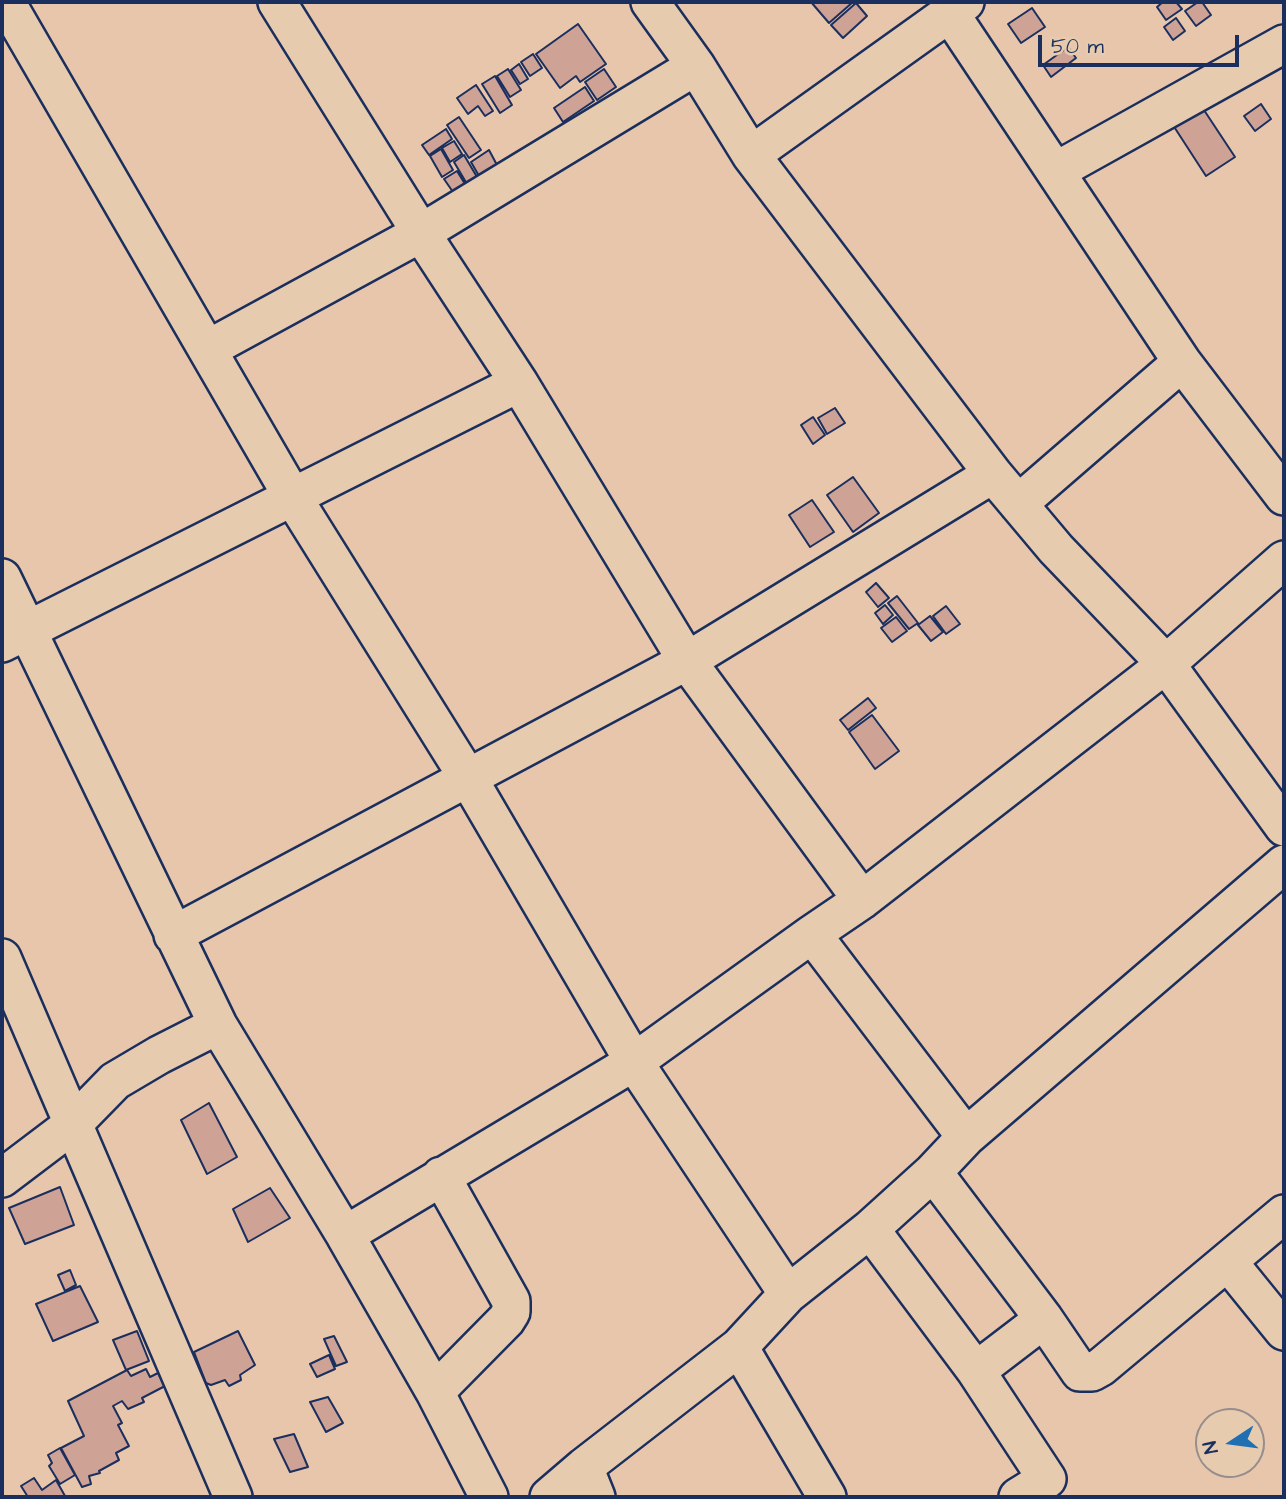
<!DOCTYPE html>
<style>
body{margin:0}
#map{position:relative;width:1286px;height:1499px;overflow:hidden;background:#e7c6ab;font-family:"Architects Daughter",sans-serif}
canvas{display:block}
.frame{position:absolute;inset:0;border:4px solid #1b2f5e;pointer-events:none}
.north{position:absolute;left:1195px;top:1408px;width:70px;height:70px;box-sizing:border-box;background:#e7cbae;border:2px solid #958d8e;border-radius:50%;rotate:257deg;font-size:19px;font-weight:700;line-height:28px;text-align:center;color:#1b2f5e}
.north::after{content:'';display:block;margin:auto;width:24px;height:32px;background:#1f6fb2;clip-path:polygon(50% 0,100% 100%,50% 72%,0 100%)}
.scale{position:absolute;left:1038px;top:35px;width:201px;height:32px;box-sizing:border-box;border:4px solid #1b2f5e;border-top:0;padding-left:9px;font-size:21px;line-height:24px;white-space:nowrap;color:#1b2f5e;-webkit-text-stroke:5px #e7cbae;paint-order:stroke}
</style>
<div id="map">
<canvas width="1286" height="1499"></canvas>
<div class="frame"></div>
<div class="north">N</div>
<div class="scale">50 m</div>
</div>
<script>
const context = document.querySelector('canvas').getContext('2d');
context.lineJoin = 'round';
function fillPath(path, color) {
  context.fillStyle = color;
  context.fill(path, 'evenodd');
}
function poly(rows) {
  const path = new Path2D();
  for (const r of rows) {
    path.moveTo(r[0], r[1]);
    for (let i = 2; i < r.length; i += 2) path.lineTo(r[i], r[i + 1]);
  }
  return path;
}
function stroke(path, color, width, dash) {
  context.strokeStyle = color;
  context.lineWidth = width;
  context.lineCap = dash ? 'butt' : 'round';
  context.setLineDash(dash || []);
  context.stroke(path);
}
const building = poly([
 [811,2,853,2,829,23,811,2],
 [1163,2,1176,2,1182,9,1166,20,1157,7,1163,2],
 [1198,2,1202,2,1211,15,1196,26,1185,11,1198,2],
 [856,3,867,16,843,38,831,25,856,3],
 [1032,8,1045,27,1021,43,1008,24,1032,8],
 [1176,18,1185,31,1173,40,1164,27,1176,18],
 [578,24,606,64,580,82,576,76,560,88,536,54,578,24],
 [1068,47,1076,58,1051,77,1043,65,1068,47],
 [533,54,542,68,530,76,521,62,533,54],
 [519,64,528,79,520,84,511,70,519,64],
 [508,69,521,90,510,97,497,76,508,69],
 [604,69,616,87,597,100,585,82,604,69],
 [495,76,512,105,500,113,482,84,495,76],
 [476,85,493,111,485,116,478,106,468,114,457,98,476,85],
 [585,87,594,101,563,122,554,108,585,87],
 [1198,101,1235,157,1206,176,1169,119,1198,101],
 [1261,104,1271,119,1255,131,1244,116,1261,104],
 [459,117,481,150,469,158,447,125,459,117],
 [446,129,452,139,429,155,422,145,446,129],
 [454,141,462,154,450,162,442,148,454,141],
 [441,149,453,170,442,177,430,156,441,149],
 [489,150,497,165,479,176,471,162,489,150],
 [464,155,477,177,467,184,454,162,464,155],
 [457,171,465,184,453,192,444,179,457,171],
 [835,408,845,423,827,434,818,418,835,408],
 [813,417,825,435,813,444,801,425,813,417],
 [853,477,879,513,853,532,827,495,853,477],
 [812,500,834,532,810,547,789,515,812,500],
 [876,583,889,598,878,607,866,592,876,583],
 [897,596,918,623,909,629,888,603,897,596],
 [885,605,893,615,883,624,875,613,885,605],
 [946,606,960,624,946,634,933,616,946,606],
 [930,616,943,632,931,641,918,625,930,616],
 [896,617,907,631,892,642,881,628,896,617],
 [868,698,876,708,848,730,840,720,868,698],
 [872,715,899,751,875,769,849,732,872,715],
 [209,1103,237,1157,207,1174,181,1120,209,1103],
 [60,1187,74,1225,25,1244,9,1208,60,1187],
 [270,1188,290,1218,248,1242,233,1209,270,1188],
 [70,1270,76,1285,65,1291,58,1275,70,1270],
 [80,1286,98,1322,53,1341,36,1304,80,1286],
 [137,1331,149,1361,126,1370,113,1340,137,1331],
 [238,1331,255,1365,240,1375,241,1380,229,1386,225,1380,211,1385,206,1383,194,1352,238,1331],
 [334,1336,347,1362,336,1366,324,1339,334,1336],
 [329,1355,335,1369,317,1377,310,1364,329,1355],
 [146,1369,150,1377,158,1373,165,1386,142,1398,144,1402,128,1409,122,1401,113,1406,122,1423,118,1425,129,1446,116,1453,119,1460,99,1471,100,1473,89,1476,91,1484,82,1487,61,1448,84,1436,68,1401,127,1370,131,1376,146,1369],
 [328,1397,343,1423,326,1432,310,1402,328,1397],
 [294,1434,308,1467,290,1472,274,1439,294,1434],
 [60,1448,75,1475,60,1484,49,1466,52,1463,48,1455,60,1448],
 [34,1478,42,1490,56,1480,65,1496,28,1497,21,1486,34,1478]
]);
fillPath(building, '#cfa296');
stroke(building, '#1b2f5e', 2);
const minor = poly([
 [6,2,292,496,468,778,634,1062,788,1294],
 [277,2,421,233,519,383,687,661,862,900],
 [650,2,696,66,751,155,993,474,1056,549,1166,664,1284,827],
 [949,12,1182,362,1284,496],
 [751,155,965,2],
 [1056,171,1284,44],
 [208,349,421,233,696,66],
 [1018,504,1182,362],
 [2,578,218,1025,345,1235,435,1392,489,1497],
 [2,643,519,383],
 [812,934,966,1137],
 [173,935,687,661,993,474],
 [2,958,233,1497],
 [933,1172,1044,1319,1080,1372,1092,1372,1101,1367,1284,1214],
 [2,1178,72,1125,115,1081,159,1055,218,1025],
 [870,1229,976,1371,1047,1479,1018,1497],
 [345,1235,634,1062,812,934,862,900,1166,664,1284,560],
 [1228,1262,1284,1331],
 [739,1347,827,1497],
 [976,1371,1044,1319],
 [435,1392,506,1320,511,1312,511,1301,441,1176],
 [584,1467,596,1497],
 [549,1497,584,1467,739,1347,788,1294,870,1229,933,1172,966,1137,1284,864]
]);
stroke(minor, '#1b2f5e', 42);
stroke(minor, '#e7cbae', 37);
</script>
